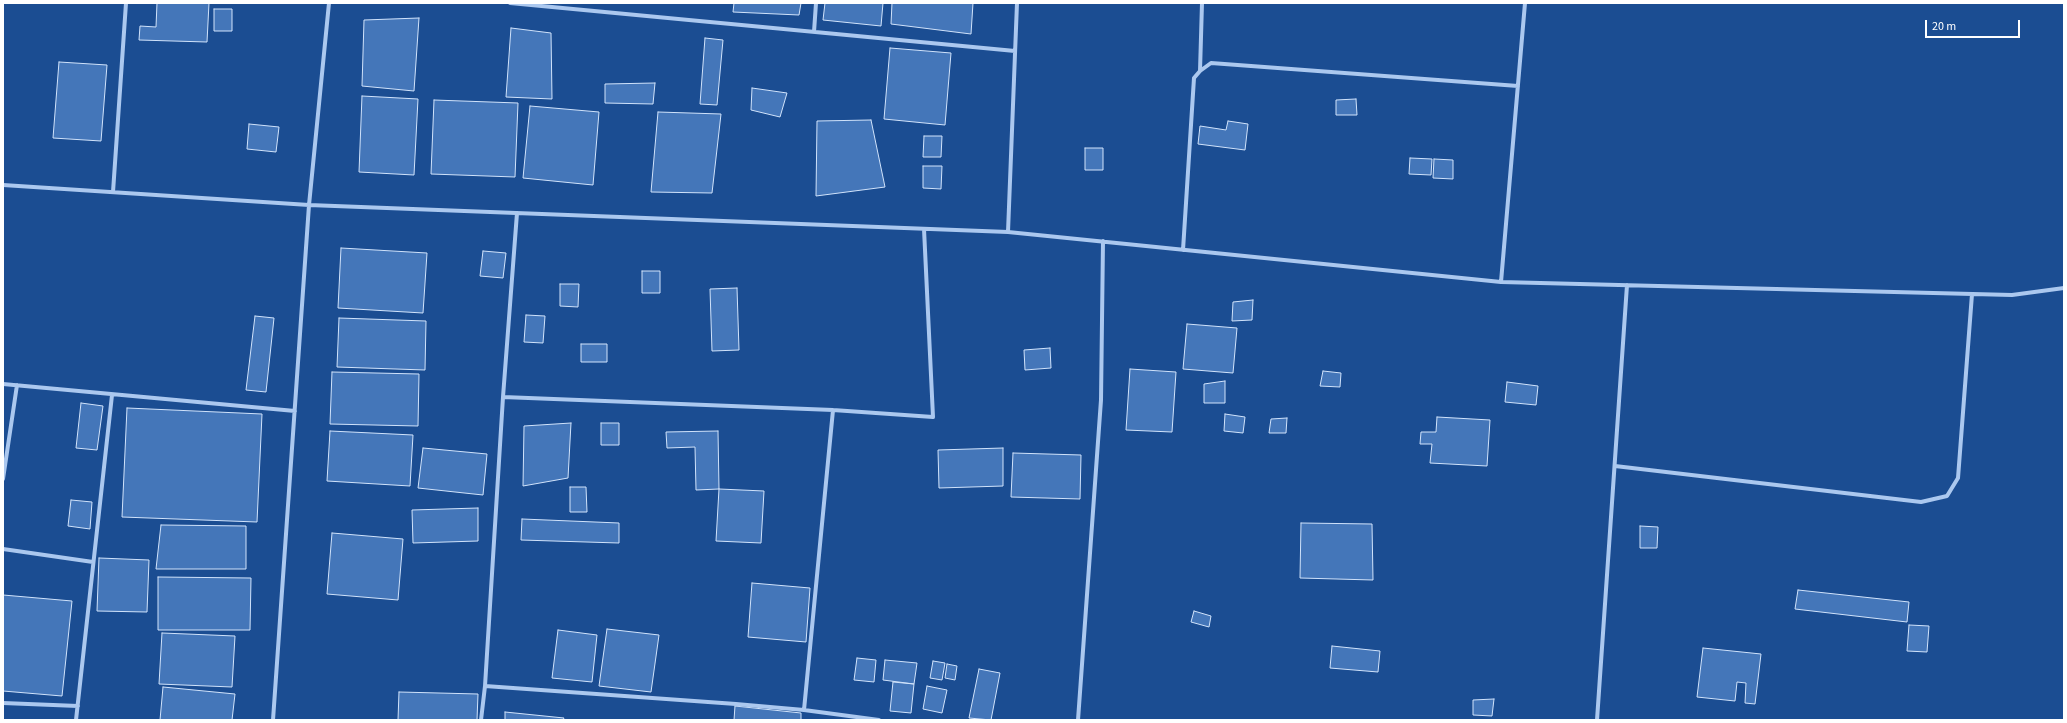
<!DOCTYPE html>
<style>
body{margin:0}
#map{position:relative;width:2067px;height:723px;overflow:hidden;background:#1b4d92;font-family:"Source Sans 3",sans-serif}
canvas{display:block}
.frame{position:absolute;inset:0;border:4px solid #fff;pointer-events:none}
.scale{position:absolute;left:1925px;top:20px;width:95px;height:18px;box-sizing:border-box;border:2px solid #fff;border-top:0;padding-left:5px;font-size:12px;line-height:14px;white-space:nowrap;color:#fff;-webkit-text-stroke:3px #1b4d92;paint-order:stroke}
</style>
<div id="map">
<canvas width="2067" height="723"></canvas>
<div class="frame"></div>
<div class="scale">20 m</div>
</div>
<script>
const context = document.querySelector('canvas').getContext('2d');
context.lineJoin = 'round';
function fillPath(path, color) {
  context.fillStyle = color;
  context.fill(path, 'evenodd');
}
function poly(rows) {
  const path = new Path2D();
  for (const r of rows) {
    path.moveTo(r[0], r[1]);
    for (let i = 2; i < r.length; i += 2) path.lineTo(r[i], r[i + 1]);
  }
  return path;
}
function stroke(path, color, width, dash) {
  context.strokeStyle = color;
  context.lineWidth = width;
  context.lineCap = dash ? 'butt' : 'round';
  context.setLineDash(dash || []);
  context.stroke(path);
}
const building = poly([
 [157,3,209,3,207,42,139,40,140,26,156,27,157,3],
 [734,3,801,3,799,15,733,12,734,3],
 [825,3,883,3,881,26,823,20,825,3],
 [892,3,973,3,971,34,891,24,892,3],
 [214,9,232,9,232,31,214,31,214,9],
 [419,18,414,91,362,86,364,20,419,18],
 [511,28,551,33,552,99,506,97,511,28],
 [705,38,723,40,717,105,700,104,705,38],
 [890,48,951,53,945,125,884,119,890,48],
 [59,62,107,65,101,141,53,138,59,62],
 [655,83,653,104,605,103,605,84,655,83],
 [752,88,787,93,780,117,751,110,752,88],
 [362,96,418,99,414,175,359,172,362,96],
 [1356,99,1357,115,1336,115,1336,100,1356,99],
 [434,100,518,103,515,177,431,174,434,100],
 [530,106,599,112,593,185,523,178,530,106],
 [658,112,721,114,712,193,651,192,658,112],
 [871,120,885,187,816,196,817,121,871,120],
 [1228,121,1248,124,1245,150,1198,144,1200,126,1226,130,1228,121],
 [249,124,279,127,276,152,247,149,249,124],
 [924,136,942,136,941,157,923,157,924,136],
 [1085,148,1103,148,1103,170,1085,170,1085,148],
 [1410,158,1432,159,1431,175,1409,174,1410,158],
 [1434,159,1453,160,1453,179,1433,178,1434,159],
 [923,166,942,166,941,189,923,188,923,166],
 [341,248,427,253,423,313,338,308,341,248],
 [483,251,506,253,503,278,480,276,483,251],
 [642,271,660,271,660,293,642,293,642,271],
 [560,284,579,284,578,307,560,306,560,284],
 [737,288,739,350,712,351,710,289,737,288],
 [1253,300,1252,320,1232,321,1233,302,1253,300],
 [526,315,545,316,543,343,524,342,526,315],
 [255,316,274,318,266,392,246,390,255,316],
 [339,318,426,321,425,370,337,367,339,318],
 [1187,324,1237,328,1233,373,1183,369,1187,324],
 [581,344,607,344,607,362,581,362,581,344],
 [1050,348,1051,368,1025,370,1024,350,1050,348],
 [1130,369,1176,372,1172,432,1126,430,1130,369],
 [1323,371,1341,373,1340,387,1320,386,1323,371],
 [332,372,419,374,418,426,330,424,332,372],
 [1225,381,1225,403,1204,403,1204,384,1225,381],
 [1507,382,1538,386,1536,405,1505,402,1507,382],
 [81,403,103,406,97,450,76,448,81,403],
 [127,408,262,414,257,522,122,517,127,408],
 [1225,414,1245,417,1243,433,1224,431,1225,414],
 [1437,417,1490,420,1487,466,1430,463,1432,444,1420,444,1421,432,1436,432,1437,417],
 [1287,418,1286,433,1269,433,1271,419,1287,418],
 [571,423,568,478,523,486,524,426,571,423],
 [601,423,619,423,619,445,601,445,601,423],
 [330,431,413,435,410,486,327,481,330,431],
 [718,431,719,489,696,490,695,447,667,448,666,432,718,431],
 [423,448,487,454,483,495,418,488,423,448],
 [1003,448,1003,486,939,488,938,450,1003,448],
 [1013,453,1081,455,1080,499,1011,497,1013,453],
 [570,487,586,487,587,512,570,512,570,487],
 [719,489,764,491,761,543,716,541,719,489],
 [71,500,92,502,90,529,68,526,71,500],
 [478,508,478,541,413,543,412,510,478,508],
 [522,519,619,523,619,543,521,540,522,519],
 [1301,523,1372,524,1373,580,1300,578,1301,523],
 [161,525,246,526,246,569,156,569,161,525],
 [1640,526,1658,527,1657,548,1640,548,1640,526],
 [332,533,403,539,398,600,327,594,332,533],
 [99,558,149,560,147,612,97,611,99,558],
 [158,577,251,578,250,630,158,630,158,577],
 [752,583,810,588,806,642,748,637,752,583],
 [1798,590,1909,602,1907,622,1795,609,1798,590],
 [3,595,72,601,62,696,3,691,3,595],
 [1194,611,1211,616,1209,627,1191,622,1194,611],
 [1909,625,1929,626,1927,652,1907,651,1909,625],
 [607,629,659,635,651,692,599,686,607,629],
 [558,630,597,635,592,682,552,678,558,630],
 [162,633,235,636,232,687,159,684,162,633],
 [1332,646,1380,651,1378,672,1330,668,1332,646],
 [1703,648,1761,654,1755,704,1745,703,1746,683,1737,682,1735,701,1697,697,1703,648],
 [857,658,876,660,874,682,854,680,857,658],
 [885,660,917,663,914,684,883,680,885,660],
 [933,661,945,663,942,680,930,678,933,661],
 [947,664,957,666,955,680,945,678,947,664],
 [979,669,1000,673,991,720,969,718,979,669],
 [893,682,914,684,911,713,890,711,893,682],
 [927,686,947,690,942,713,923,709,927,686],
 [163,687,235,694,232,720,160,720,163,687],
 [399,692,478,694,477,720,398,720,399,692],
 [1494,699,1492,716,1473,715,1473,700,1494,699],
 [735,706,801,713,801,720,734,720,735,706],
 [505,712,564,718,563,720,505,720,505,712]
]);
fillPath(building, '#4476b9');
stroke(building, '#d1e3fb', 1);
stroke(poly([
 [510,3,1015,51],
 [1017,3,1008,232,1501,282,2012,295,2064,288],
 [814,32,816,3],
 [1200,71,1202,3],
 [3,185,309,205,1008,232],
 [113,192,126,3],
 [1183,250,1194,78,1200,71,1211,63,1518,86],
 [1501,282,1525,3],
 [3,384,295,411],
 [503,397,833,410,933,417,924,229],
 [1615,466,1921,502,1947,496,1958,478,1972,294],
 [3,479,17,385],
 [3,549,93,562],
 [485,686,736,704,804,710,879,720],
 [3,703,78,706],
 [804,710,833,410],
 [76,720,112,395],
 [273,720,309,205,329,3],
 [481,720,485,686,503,397,517,213],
 [1078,720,1101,400,1103,241],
 [1597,720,1627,285]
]), '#abc8ef', 4);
</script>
